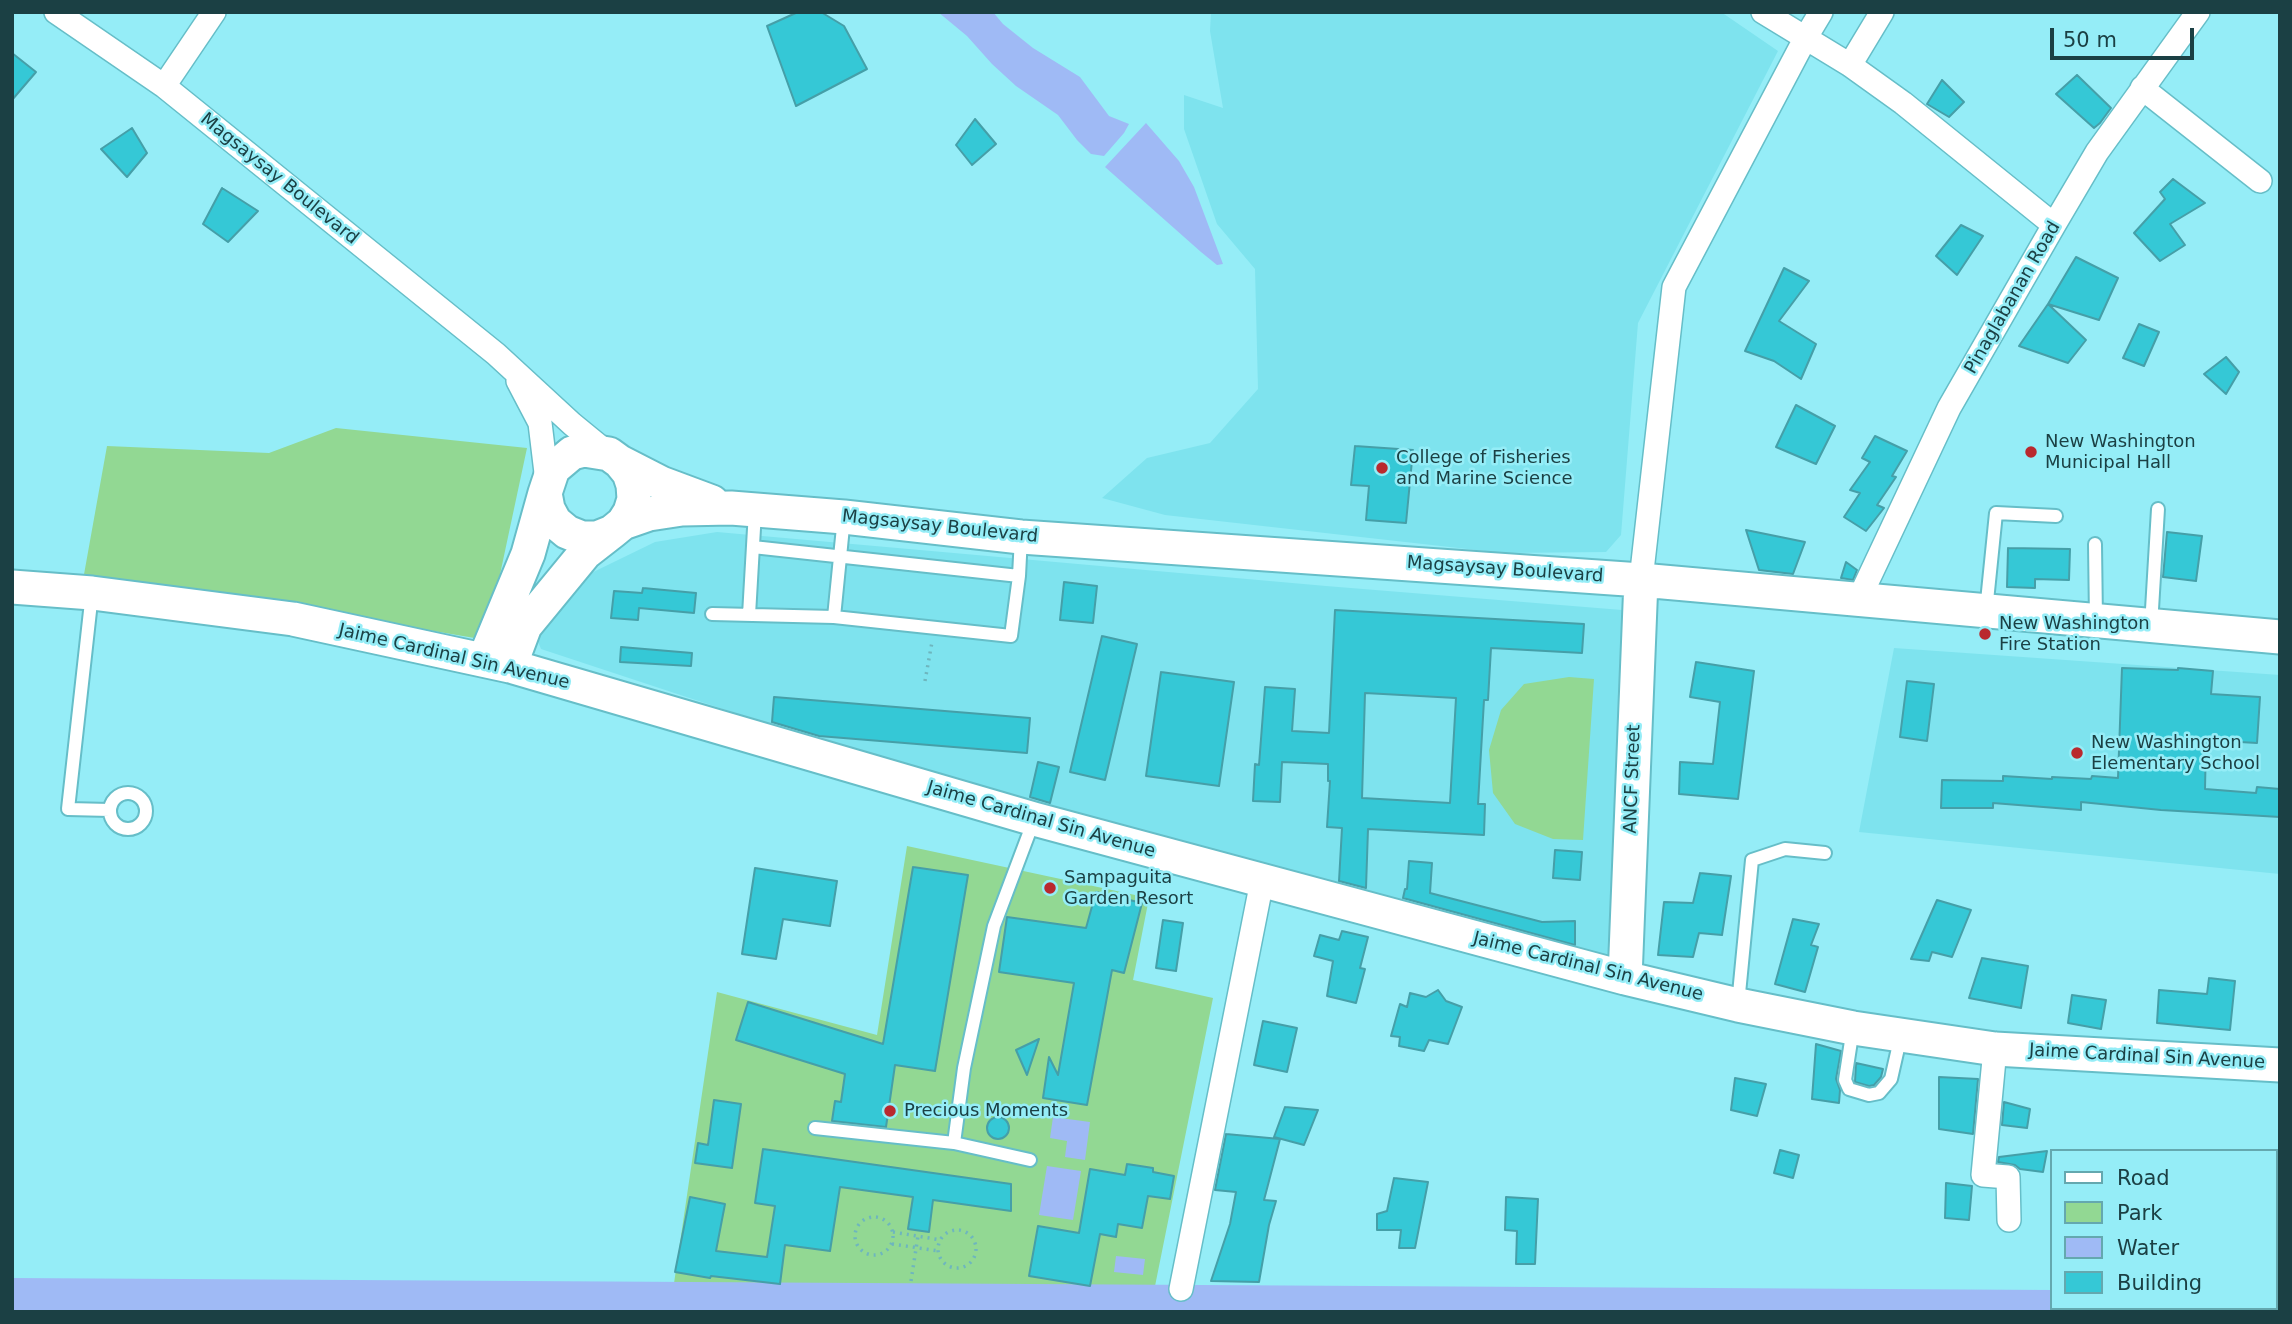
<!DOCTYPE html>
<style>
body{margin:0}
#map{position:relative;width:2292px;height:1324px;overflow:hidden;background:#95edf7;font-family:"DejaVu Sans",sans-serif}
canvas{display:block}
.frame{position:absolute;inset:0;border:14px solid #1b4044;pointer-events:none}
.legend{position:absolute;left:2050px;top:1149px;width:228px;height:161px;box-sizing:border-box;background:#95edf7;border:2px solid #64a8af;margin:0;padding:9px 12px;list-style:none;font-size:21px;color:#1b4044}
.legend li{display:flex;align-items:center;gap:14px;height:35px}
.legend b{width:35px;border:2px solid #64a8af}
.scale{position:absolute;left:2050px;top:28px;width:144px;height:32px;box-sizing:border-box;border:4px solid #1b4044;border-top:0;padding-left:9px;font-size:21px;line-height:24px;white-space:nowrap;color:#1b4044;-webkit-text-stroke:5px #95edf7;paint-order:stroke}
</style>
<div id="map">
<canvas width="2292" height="1324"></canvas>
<div class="frame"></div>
<ul class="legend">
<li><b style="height:9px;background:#fff"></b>Road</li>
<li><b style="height:19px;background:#92d893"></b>Park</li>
<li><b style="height:19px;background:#9fbaf5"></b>Water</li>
<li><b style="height:19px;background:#35c8d6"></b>Building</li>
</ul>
<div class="scale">50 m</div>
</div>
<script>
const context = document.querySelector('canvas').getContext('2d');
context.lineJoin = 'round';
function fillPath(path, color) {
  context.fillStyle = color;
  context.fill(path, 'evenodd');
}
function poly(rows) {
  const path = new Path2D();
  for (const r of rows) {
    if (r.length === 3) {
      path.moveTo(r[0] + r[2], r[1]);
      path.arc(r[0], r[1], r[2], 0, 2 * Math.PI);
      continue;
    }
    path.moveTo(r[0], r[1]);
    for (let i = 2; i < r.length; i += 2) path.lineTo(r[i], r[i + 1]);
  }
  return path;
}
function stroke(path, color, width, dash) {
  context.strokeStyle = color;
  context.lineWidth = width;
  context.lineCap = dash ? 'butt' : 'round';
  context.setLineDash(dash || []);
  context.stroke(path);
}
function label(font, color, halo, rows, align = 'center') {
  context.font = font + ' "DejaVu Sans",sans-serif';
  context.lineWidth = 5;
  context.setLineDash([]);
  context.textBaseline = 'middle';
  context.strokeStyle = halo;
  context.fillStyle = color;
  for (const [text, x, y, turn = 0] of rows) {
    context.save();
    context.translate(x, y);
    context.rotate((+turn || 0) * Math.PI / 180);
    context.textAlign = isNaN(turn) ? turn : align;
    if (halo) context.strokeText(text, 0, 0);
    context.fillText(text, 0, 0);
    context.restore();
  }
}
fillPath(poly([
 [1211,12,1721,12,1778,51,1638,323,1621,535,1606,552,1503,553,1165,515,1102,498,1147,458,1210,443,1258,389,1255,269,1217,224,1184,129,1184,95,1223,108,1210,31],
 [717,532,1326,586,1622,610,1612,958,941,781,541,649,537,639,581,578,655,542],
 [1894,648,2280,675,2280,874,1859,832]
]), '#7ee3ee');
fillPath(poly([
 [336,428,527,448,486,640,259,601,83,580,107,446,269,453],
 [1569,677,1594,679,1583,840,1553,839,1515,824,1493,793,1489,750,1501,710,1524,684],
 [907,846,1149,898,1133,980,1213,998,1153,1296,673,1290,717,992,877,1035]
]), '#92d893');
fillPath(poly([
 [938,12,993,12,1003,24,1033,48,1080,77,1109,116,1129,124,1124,133,1104,156,1091,154,1077,140,1058,115,1016,86,992,64,967,36],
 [1146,123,1179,161,1194,187,1223,264,1217,265,1201,252,1105,167],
 [1053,1117,1090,1122,1085,1160,1065,1157,1067,1141,1050,1138],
 [1047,1166,1081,1171,1073,1220,1039,1215],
 [1116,1256,1145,1259,1143,1275,1114,1272],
 [12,1278,2052,1290,2052,1308,2276,1308,2276,1291,2280,1291,2280,1312,12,1312]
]), '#9fbaf5');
const building = poly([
 [798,12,821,12,844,26,867,69,796,106,767,26,798,12],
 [12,53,36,72,12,100,12,53],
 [2077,75,2111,108,2100,123,2094,128,2056,94,2077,75],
 [1942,80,1964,102,1949,117,1927,104,1942,80],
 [975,119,996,144,972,165,956,145,975,119],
 [132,128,147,153,127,177,101,149,132,128],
 [2173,179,2205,203,2170,224,2185,245,2160,261,2134,233,2165,199,2160,192,2173,179],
 [222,188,258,211,228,242,203,224,222,188],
 [1961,225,1983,236,1957,275,1936,256,1961,225],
 [2076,257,2118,278,2099,320,2048,304,2076,257],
 [1784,268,1809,281,1779,321,1816,344,1801,379,1774,361,1745,351,1784,268],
 [2048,304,2086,340,2068,363,2019,346,2048,304],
 [2139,324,2159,332,2144,366,2123,358,2139,324],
 [2226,357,2239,372,2226,394,2204,374,2226,357],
 [1796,405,1835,426,1816,464,1776,447,1796,405],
 [1875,436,1907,451,1892,476,1896,477,1877,505,1884,508,1866,531,1844,517,1860,493,1850,490,1870,462,1862,458,1875,436],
 [1355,446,1413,450,1406,523,1366,520,1369,486,1351,485,1355,446],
 [1746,530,1805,542,1793,574,1759,570,1746,530],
 [2167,532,2202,536,2196,581,2163,577,2167,532],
 [2008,548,2070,549,2069,580,2035,579,2035,588,2007,587,2008,548],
 [1846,562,1857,570,1853,580,1841,578,1846,562],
 [1064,582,1097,586,1093,623,1060,620,1064,582],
 [643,588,696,593,694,613,639,608,638,620,611,618,614,591,642,593,643,588],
 [1335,610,1584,624,1582,653,1491,648,1488,700,1484,700,1478,804,1485,804,1484,835,1368,829,1366,888,1339,881,1342,828,1327,827,1330,781,1328,781,1328,764,1282,762,1280,802,1253,801,1255,764,1259,765,1265,687,1295,689,1292,731,1329,733,1335,610],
 [1365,693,1456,698,1450,803,1362,798,1365,693],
 [1102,636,1137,644,1105,780,1070,772,1102,636],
 [621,647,692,653,691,666,620,662,621,647],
 [1696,662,1754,671,1738,799,1679,794,1680,762,1713,764,1720,702,1690,697,1696,662],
 [2122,668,2178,670,2178,668,2213,671,2211,694,2260,697,2257,743,2206,740,2205,789,2256,793,2257,787,2280,789,2280,817,2161,810,2081,802,2081,810,1993,803,1993,808,1941,808,1942,780,2003,781,2003,776,2052,779,2052,777,2091,779,2092,776,2118,778,2122,668],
 [1161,672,1234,682,1219,786,1146,776,1161,672],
 [1907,681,1934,684,1927,741,1900,737,1907,681],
 [774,697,1030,718,1027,753,819,736,772,722,774,697],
 [1038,762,1059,767,1050,803,1030,797,1038,762],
 [1555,850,1582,852,1580,880,1553,878,1555,850],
 [1409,861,1432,863,1430,893,1542,922,1575,921,1575,945,1403,898,1405,889,1407,889,1409,861],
 [913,867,968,875,935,1071,895,1065,886,1127,832,1121,835,1101,841,1102,845,1074,736,1040,748,1002,883,1044,913,867],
 [755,868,837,881,830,926,783,919,776,959,742,954,755,868],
 [1700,873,1731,876,1722,935,1699,933,1693,957,1658,955,1664,902,1693,903,1700,873],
 [1096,892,1142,903,1124,973,1112,970,1087,1105,1043,1098,1049,1057,1058,1075,1074,983,999,972,1007,917,1086,928,1096,892],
 [1937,900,1971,910,1952,957,1932,952,1929,961,1911,959,1937,900],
 [1793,919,1819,924,1811,945,1818,947,1805,992,1775,984,1793,919],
 [1163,920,1183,923,1176,971,1156,968,1163,920],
 [1342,931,1368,937,1360,968,1365,969,1356,1003,1327,996,1333,961,1314,956,1320,935,1339,940,1342,931],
 [1982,958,2028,966,2021,1008,1969,998,1982,958],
 [2209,978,2235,981,2230,1030,2157,1023,2159,990,2207,994,2209,978],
 [1438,990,1446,1001,1462,1007,1448,1044,1429,1040,1424,1051,1399,1046,1400,1037,1391,1036,1400,1004,1407,1007,1410,993,1426,997,1438,990],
 [2072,995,2106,1000,2101,1029,2068,1023,2072,995],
 [1263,1021,1297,1028,1287,1072,1254,1065,1263,1021],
 [1039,1039,1027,1075,1016,1050,1039,1039],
 [1816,1044,1841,1051,1836,1079,1840,1090,1839,1103,1812,1099,1816,1044],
 [1856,1063,1883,1069,1881,1077,1874,1085,1869,1086,1855,1082,1856,1063],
 [1939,1077,1978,1079,1973,1134,1939,1129,1939,1077],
 [1735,1078,1766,1084,1757,1116,1731,1110,1735,1078],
 [714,1100,741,1104,732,1168,695,1163,698,1143,708,1145,714,1100],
 [2004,1102,2030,1109,2027,1128,2002,1125,2004,1102],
 [1285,1107,1318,1110,1304,1145,1274,1137,1285,1107],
 [998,1128,11],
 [1226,1134,1280,1139,1264,1200,1276,1201,1269,1225,1259,1282,1211,1281,1230,1224,1236,1192,1215,1190,1226,1134],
 [763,1149,1011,1184,1011,1211,933,1200,929,1232,908,1229,913,1197,840,1187,830,1251,785,1245,780,1284,711,1276,710,1278,675,1272,690,1197,725,1204,716,1251,767,1257,775,1206,755,1203,763,1149],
 [1780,1150,1799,1155,1793,1178,1774,1173,1780,1150],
 [2047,1151,2043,1172,2020,1169,2015,1165,1998,1162,1999,1157,2047,1151],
 [1127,1164,1153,1168,1153,1172,1174,1176,1170,1199,1148,1196,1142,1228,1118,1224,1116,1237,1100,1234,1090,1286,1029,1276,1038,1226,1079,1233,1090,1169,1125,1175,1127,1164],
 [1394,1178,1428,1182,1415,1248,1399,1248,1401,1230,1377,1230,1377,1214,1387,1211,1394,1178],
 [1946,1183,1972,1186,1969,1220,1945,1218,1946,1183],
 [1506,1197,1538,1199,1535,1264,1516,1264,1517,1231,1505,1230,1506,1197]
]);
fillPath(building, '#35c8d6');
stroke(building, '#459fa8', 2);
const lane = poly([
 [2095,544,2096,620],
 [753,547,1019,576],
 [92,593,68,809,110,810],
 [1986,611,1996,513,2056,516],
 [712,614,834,617,1011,636,1019,576,1021,537],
 [749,615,755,511],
 [834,617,844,517],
 [2151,626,2158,509],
 [128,811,18],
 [1738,1004,1752,860,1785,849,1825,853],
 [1853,1028,1845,1080,1849,1089,1869,1095,1879,1093,1891,1079,1901,1035],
 [815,1128,954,1143],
 [1030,1160,954,1143,964,1068,994,926,1034,820]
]);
const street = poly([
 [56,12,164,86,496,354,572,424,605,451],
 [1763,12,1850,65,1903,103,2054,225],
 [1850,65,1882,12],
 [164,86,214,12],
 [2142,88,2260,181],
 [518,381,540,423,547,481],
 [1641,580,1674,287,1806,37,1821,12],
 [1858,601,1949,408,2054,225,2097,152,2198,12],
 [1995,1049,1983,1175,2008,1177,2009,1220],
 [1181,1289,1262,881]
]);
const secondary = poly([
 [620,462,661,483,712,502],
 [623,523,630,512,634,499,633,485,629,473,620,462,609,454,584,450,572,453,553,469,545,493,548,509,555,522,567,532,582,538,597,538,612,532,623,523,649,514,682,509,731,508,844,517,1021,537,1641,580,2280,637],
 [12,587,92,593,293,619,510,666,1034,819,1625,978,1738,1005,1853,1028,1995,1049,2280,1065],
 [484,660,528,554,545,493],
 [510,666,525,626,585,553,612,532],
 [1625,978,1641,580]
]);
stroke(lane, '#66bec8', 16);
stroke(street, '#66bec8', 26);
stroke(secondary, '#66bec8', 37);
stroke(poly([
 [925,681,932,642],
 [874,1236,19],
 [957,1249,19],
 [893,1232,941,1240],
 [892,1244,939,1251],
 [911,1281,918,1236]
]), '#6eb6be', 3.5, [2, 5]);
stroke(lane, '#fff', 12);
stroke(street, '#fff', 23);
stroke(secondary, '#fff', 33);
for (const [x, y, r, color] of [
 [2031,452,7,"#b9292e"],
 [1382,468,7,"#b9292e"],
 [1985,634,7,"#b9292e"],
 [2077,753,7,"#b9292e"],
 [1050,888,7,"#b9292e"],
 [890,1111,7,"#b9292e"]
]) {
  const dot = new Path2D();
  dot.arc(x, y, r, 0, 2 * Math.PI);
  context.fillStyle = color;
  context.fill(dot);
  stroke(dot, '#95edf7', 2.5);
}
label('18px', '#1b4044', '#95edf7', [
 ["Magsaysay Boulevard",279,179,39],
 ["Pinaglabanan Road",2013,298,-60],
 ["Magsaysay Boulevard",940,527,6],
 ["Magsaysay Boulevard",1505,570,4],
 ["Jaime Cardinal Sin Avenue",454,657,13],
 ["ANCF Street",1633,779,-88],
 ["Jaime Cardinal Sin Avenue",1041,820,16],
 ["Jaime Cardinal Sin Avenue",1588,967,14],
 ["Jaime Cardinal Sin Avenue",2147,1057,3]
]);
label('18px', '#1b4044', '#95edf7', [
 ["New Washington",2045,442],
 ["Municipal Hall",2045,463],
 ["College of Fisheries",1396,458],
 ["and Marine Science",1396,479],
 ["New Washington",1999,624],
 ["Fire Station",1999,645],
 ["New Washington",2091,743],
 ["Elementary School",2091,764],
 ["Sampaguita",1064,878],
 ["Garden Resort",1064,899],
 ["Precious Moments",904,1111]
], 'left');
</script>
